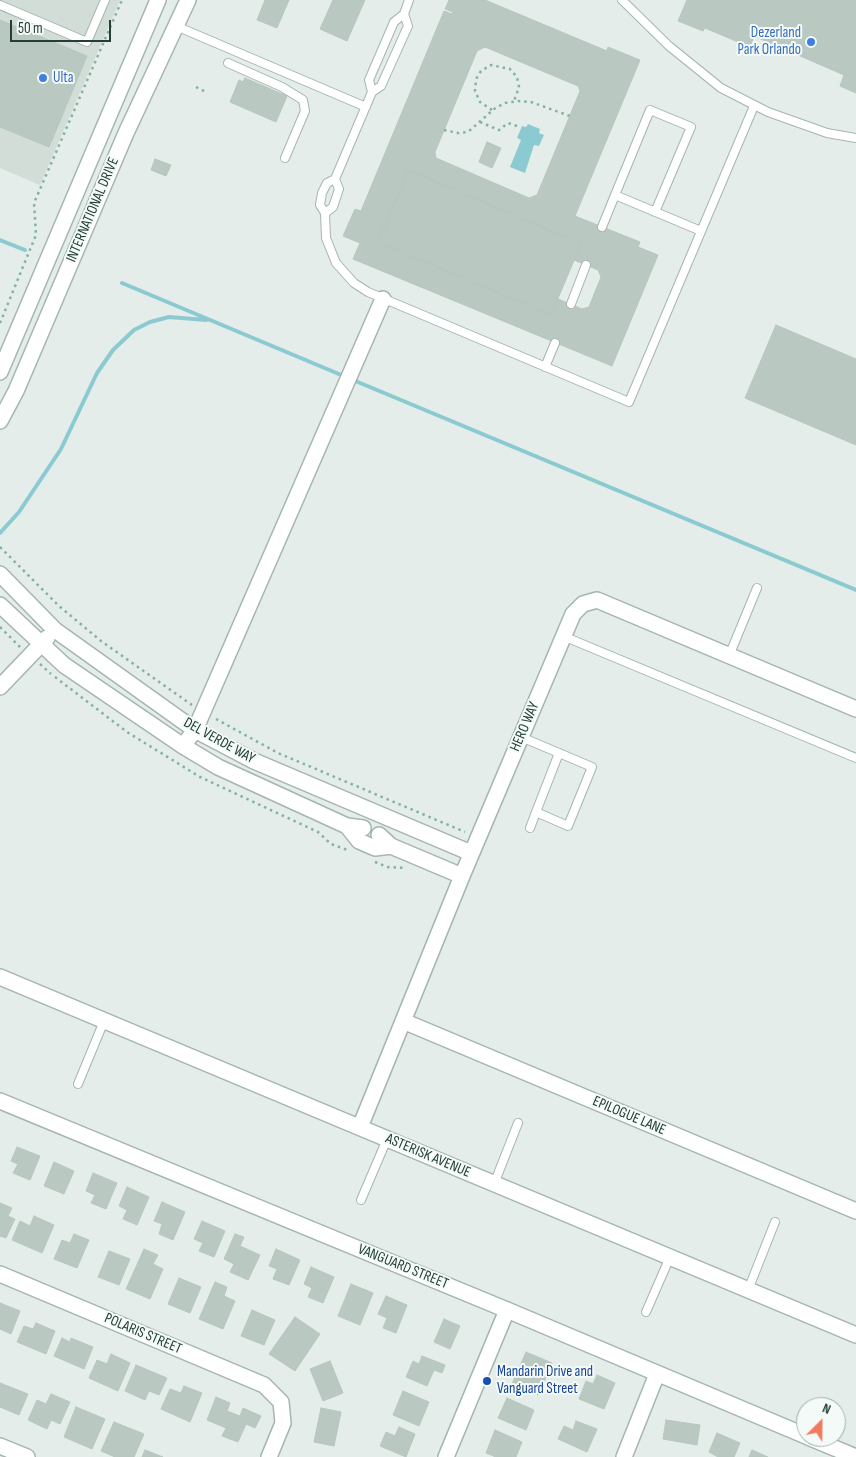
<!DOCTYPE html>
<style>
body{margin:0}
#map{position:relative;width:856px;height:1457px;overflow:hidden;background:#e4ede9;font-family:"Sofia Sans Condensed",sans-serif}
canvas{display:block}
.north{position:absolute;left:796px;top:1397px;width:50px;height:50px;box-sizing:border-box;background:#f4faf7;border:1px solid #a0afaa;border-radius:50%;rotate:23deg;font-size:14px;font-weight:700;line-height:20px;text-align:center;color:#233f36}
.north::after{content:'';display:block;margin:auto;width:18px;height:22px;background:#f27b5d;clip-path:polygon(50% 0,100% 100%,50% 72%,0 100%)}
.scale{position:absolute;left:10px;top:20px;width:101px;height:22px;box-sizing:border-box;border:2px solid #233f36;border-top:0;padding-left:6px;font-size:15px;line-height:18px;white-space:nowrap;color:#233f36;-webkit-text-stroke:4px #f4faf7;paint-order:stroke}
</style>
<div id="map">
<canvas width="856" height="1457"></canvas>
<div class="north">N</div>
<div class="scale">50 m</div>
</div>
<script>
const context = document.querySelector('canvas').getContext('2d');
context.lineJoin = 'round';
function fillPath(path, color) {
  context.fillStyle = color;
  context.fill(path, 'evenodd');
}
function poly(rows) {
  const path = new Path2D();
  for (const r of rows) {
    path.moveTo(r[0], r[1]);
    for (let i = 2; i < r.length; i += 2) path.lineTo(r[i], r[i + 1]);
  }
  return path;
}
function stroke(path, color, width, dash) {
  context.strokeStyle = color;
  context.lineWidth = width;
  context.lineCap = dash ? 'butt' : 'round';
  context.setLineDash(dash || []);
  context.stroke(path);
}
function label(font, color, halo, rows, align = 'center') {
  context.font = font + ' "Sofia Sans Condensed",sans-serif';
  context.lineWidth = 4;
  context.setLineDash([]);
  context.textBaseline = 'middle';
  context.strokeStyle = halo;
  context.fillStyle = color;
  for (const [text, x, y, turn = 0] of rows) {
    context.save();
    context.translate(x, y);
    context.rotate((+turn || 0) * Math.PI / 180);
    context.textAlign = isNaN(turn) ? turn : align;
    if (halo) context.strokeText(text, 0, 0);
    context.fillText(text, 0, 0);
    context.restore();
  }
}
fillPath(poly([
 [0,0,120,0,40,185,0,168]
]), '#d2ddd7');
fillPath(poly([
 [528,124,540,129,539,133,544,135,539,146,534,145,525,173,510,167,521,140,517,138,522,126,526,127]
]), '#8ccad2');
stroke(poly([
 [0,240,25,250],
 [122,283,346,377],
 [353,380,856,590],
 [0,533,19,512,61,449,97,373,113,350,134,330,150,322,169,317,206,320]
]), '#8ccad2', 4);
const building = poly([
 [265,0,289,0,277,28,257,20,265,0],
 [333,0,365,0,347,41,320,29,333,0],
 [449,0,485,0,607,51,608,47,640,60,575,216,640,242,638,247,658,255,612,366,353,259,360,243,343,236,355,209,361,211,444,11,452,14,453,12,445,9,449,0],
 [485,47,578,86,580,91,537,195,529,198,436,158,435,152,477,51,485,47],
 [409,170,581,244,574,260,598,270,601,277,589,307,582,309,558,299,551,315,378,242,409,170],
 [687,0,856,0,856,93,840,86,844,75,754,36,750,47,705,28,703,31,678,21,687,0],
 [0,20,87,56,49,147,0,127,0,20],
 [245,78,287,96,276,122,230,102,239,80,243,82,245,78],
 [487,142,501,148,492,168,479,162,487,142],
 [155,159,171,165,166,176,151,170,155,159],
 [409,170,581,244,551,315,378,242,409,170],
 [776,325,856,359,856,445,745,398,776,325],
 [17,1147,40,1156,30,1180,13,1173,18,1164,11,1161,17,1147],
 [54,1162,74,1171,64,1194,44,1186,54,1162],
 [93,1173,117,1183,106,1209,91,1203,95,1195,86,1191,93,1173],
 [127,1187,149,1197,137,1225,123,1219,127,1210,119,1206,127,1187],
 [162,1202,185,1212,173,1240,159,1234,162,1224,154,1221,162,1202],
 [0,1203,12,1208,8,1216,15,1219,6,1238,0,1236,0,1203],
 [34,1216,54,1225,42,1253,12,1240,20,1221,30,1226,34,1216],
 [202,1221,225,1231,214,1257,199,1251,203,1243,194,1239,202,1221],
 [74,1234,89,1240,77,1268,54,1259,62,1240,70,1243,74,1234],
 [235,1234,244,1237,240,1246,260,1255,248,1280,230,1272,234,1264,224,1259,235,1234],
 [144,1249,158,1255,153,1264,163,1269,150,1299,126,1289,144,1249],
 [276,1249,300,1260,289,1285,273,1279,277,1269,269,1266,276,1249],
 [109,1251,130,1259,119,1285,98,1277,109,1251],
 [311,1267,334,1277,323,1303,308,1297,312,1288,304,1284,311,1267],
 [179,1278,201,1287,190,1313,168,1304,179,1278],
 [215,1282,227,1287,224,1296,235,1301,223,1329,199,1319,215,1282],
 [351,1284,373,1293,360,1325,338,1316,351,1284],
 [386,1296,407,1305,396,1333,383,1328,387,1318,378,1314,386,1296],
 [0,1303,20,1311,11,1334,0,1329,0,1303],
 [252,1310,275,1320,264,1345,241,1336,252,1310],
 [295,1317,320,1334,295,1371,269,1354,295,1317],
 [444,1319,460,1326,450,1349,434,1342,444,1319],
 [36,1323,55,1331,46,1354,17,1342,24,1326,33,1329,36,1323],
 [62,1338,70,1342,71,1338,93,1347,84,1369,54,1356,62,1338],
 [526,1352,552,1363,539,1395,512,1384,526,1352],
 [111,1354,130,1363,118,1391,89,1378,97,1360,107,1364,111,1354],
 [422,1356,445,1365,442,1373,434,1370,427,1386,406,1377,413,1361,419,1364,422,1356],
 [330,1361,343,1393,323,1401,310,1369,330,1361],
 [136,1365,167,1378,159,1395,149,1391,145,1400,125,1391,136,1365],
 [597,1375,615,1383,604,1409,579,1399,586,1381,593,1384,597,1375],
 [0,1383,28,1394,19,1415,0,1407,0,1383],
 [184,1386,202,1393,190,1422,161,1409,170,1389,181,1393,184,1386],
 [403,1391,429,1402,419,1426,393,1415,403,1391],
 [51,1394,70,1402,60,1424,51,1420,47,1429,28,1420,37,1400,46,1404,51,1394],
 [216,1397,230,1403,227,1411,240,1416,243,1408,261,1416,255,1428,246,1424,238,1442,222,1436,226,1428,207,1420,216,1397],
 [507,1398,534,1410,526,1430,498,1418,507,1398],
 [76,1407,105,1419,92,1449,64,1437,76,1407],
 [321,1408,341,1412,334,1446,314,1442,321,1408],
 [666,1420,700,1425,697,1445,663,1439,666,1420],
 [576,1421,597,1429,587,1452,558,1439,564,1426,573,1430,576,1421],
 [114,1422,144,1434,134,1457,115,1457,101,1451,114,1422],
 [399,1427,415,1434,406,1457,380,1446,386,1432,395,1436,399,1427],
 [495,1430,522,1442,516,1457,496,1457,486,1453,495,1430],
 [717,1433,740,1443,734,1457,718,1457,709,1452,717,1433],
 [145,1450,163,1457,142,1457,145,1450],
 [752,1450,768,1457,749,1457,752,1450]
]);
fillPath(building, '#b9c8c1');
stroke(building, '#b6c7bf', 1);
const service = poly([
 [622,0,669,46,721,88,768,112,827,133,856,138],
 [0,5,87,42,105,0],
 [404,14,408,26,381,86,372,92,335,179,327,183,322,193,320,205,325,213,326,238,336,263,354,283,368,292,629,402,754,106],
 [176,26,366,107],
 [228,63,282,87,303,100,305,111,285,158],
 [372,92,369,80,394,22,404,14,409,0],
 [655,212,691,127,650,110,615,195,701,231],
 [325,213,333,207,339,189,335,179],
 [602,227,615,195],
 [571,304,586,265],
 [545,367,555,343],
 [563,636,856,758],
 [729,656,757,588],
 [521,737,559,753,592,767,568,826,536,812,559,753],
 [530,828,536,812],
 [78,1084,104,1021],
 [494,1184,518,1123],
 [361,1200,387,1139],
 [748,1290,775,1222],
 [646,1312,670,1257]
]);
const minor = poly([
 [0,574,55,630,195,730,254,761,471,853],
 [0,605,64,665,183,746,218,767,347,826,363,828],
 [0,687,47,638],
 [183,746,195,730,383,299],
 [347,826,359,841,375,848,391,846],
 [379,835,391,846,462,876],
 [0,977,856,1335],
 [403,1021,856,1211],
 [360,1127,462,876,573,614,583,604,597,600,856,709],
 [0,1274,264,1385,281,1402,283,1423,269,1457],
 [507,1310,806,1436],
 [808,1437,856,1457],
 [0,1446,27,1457],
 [624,1457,657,1374]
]);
const tertiary = poly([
 [0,372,158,0],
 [0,421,16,391,126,133,188,0],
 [0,1101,507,1310,446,1457]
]);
stroke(service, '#a6b5b0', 10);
stroke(minor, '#a6b5b0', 18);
stroke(tertiary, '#a6b5b0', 18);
stroke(poly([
 [196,87,206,92],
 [492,110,480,102,475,91,476,79,481,71,491,65,510,69,517,77,519,87,514,101],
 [480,122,499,130,508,123,517,126],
 [444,130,458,133,468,132,494,109,505,103,518,101,531,102,570,116],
 [0,323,36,235,34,203,122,0],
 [0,547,59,606,101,641,192,705],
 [0,627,20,647],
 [40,664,51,674],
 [55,677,127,732,200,777,318,832,331,844,350,851],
 [216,719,278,753,465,832],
 [375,862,387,867,406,868]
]), '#84b1a1', 2.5, [2.5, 4]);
stroke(service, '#fff', 8);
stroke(minor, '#fff', 15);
stroke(tertiary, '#fff', 15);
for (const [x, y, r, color] of [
 [811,42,5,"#3f7fe0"],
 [43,78,5,"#3f7fe0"],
 [487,1381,5,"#1a4fb4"]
]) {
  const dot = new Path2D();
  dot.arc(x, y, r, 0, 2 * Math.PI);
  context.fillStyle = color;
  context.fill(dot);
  stroke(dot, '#f4faf7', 2);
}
label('15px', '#366cbe', '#f4faf7', [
 ["Dezerland",801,33],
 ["Park Orlando",801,50],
 ["Ulta",53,78,"left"]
], 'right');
label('15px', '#233f36', '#f4faf7', [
 ["INTERNATIONAL DRIVE",93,210,-67],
 ["HERO WAY",525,727,-67],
 ["DEL VERDE WAY",219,741,29],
 ["EPILOGUE LANE",629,1116,23],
 ["ASTERISK AVENUE",428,1156,23],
 ["VANGUARD STREET",403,1267,22],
 ["POLARIS STREET",143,1334,23]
]);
label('15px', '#164399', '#f4faf7', [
 ["Mandarin Drive and",497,1372],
 ["Vanguard Street",497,1389]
], 'left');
</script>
